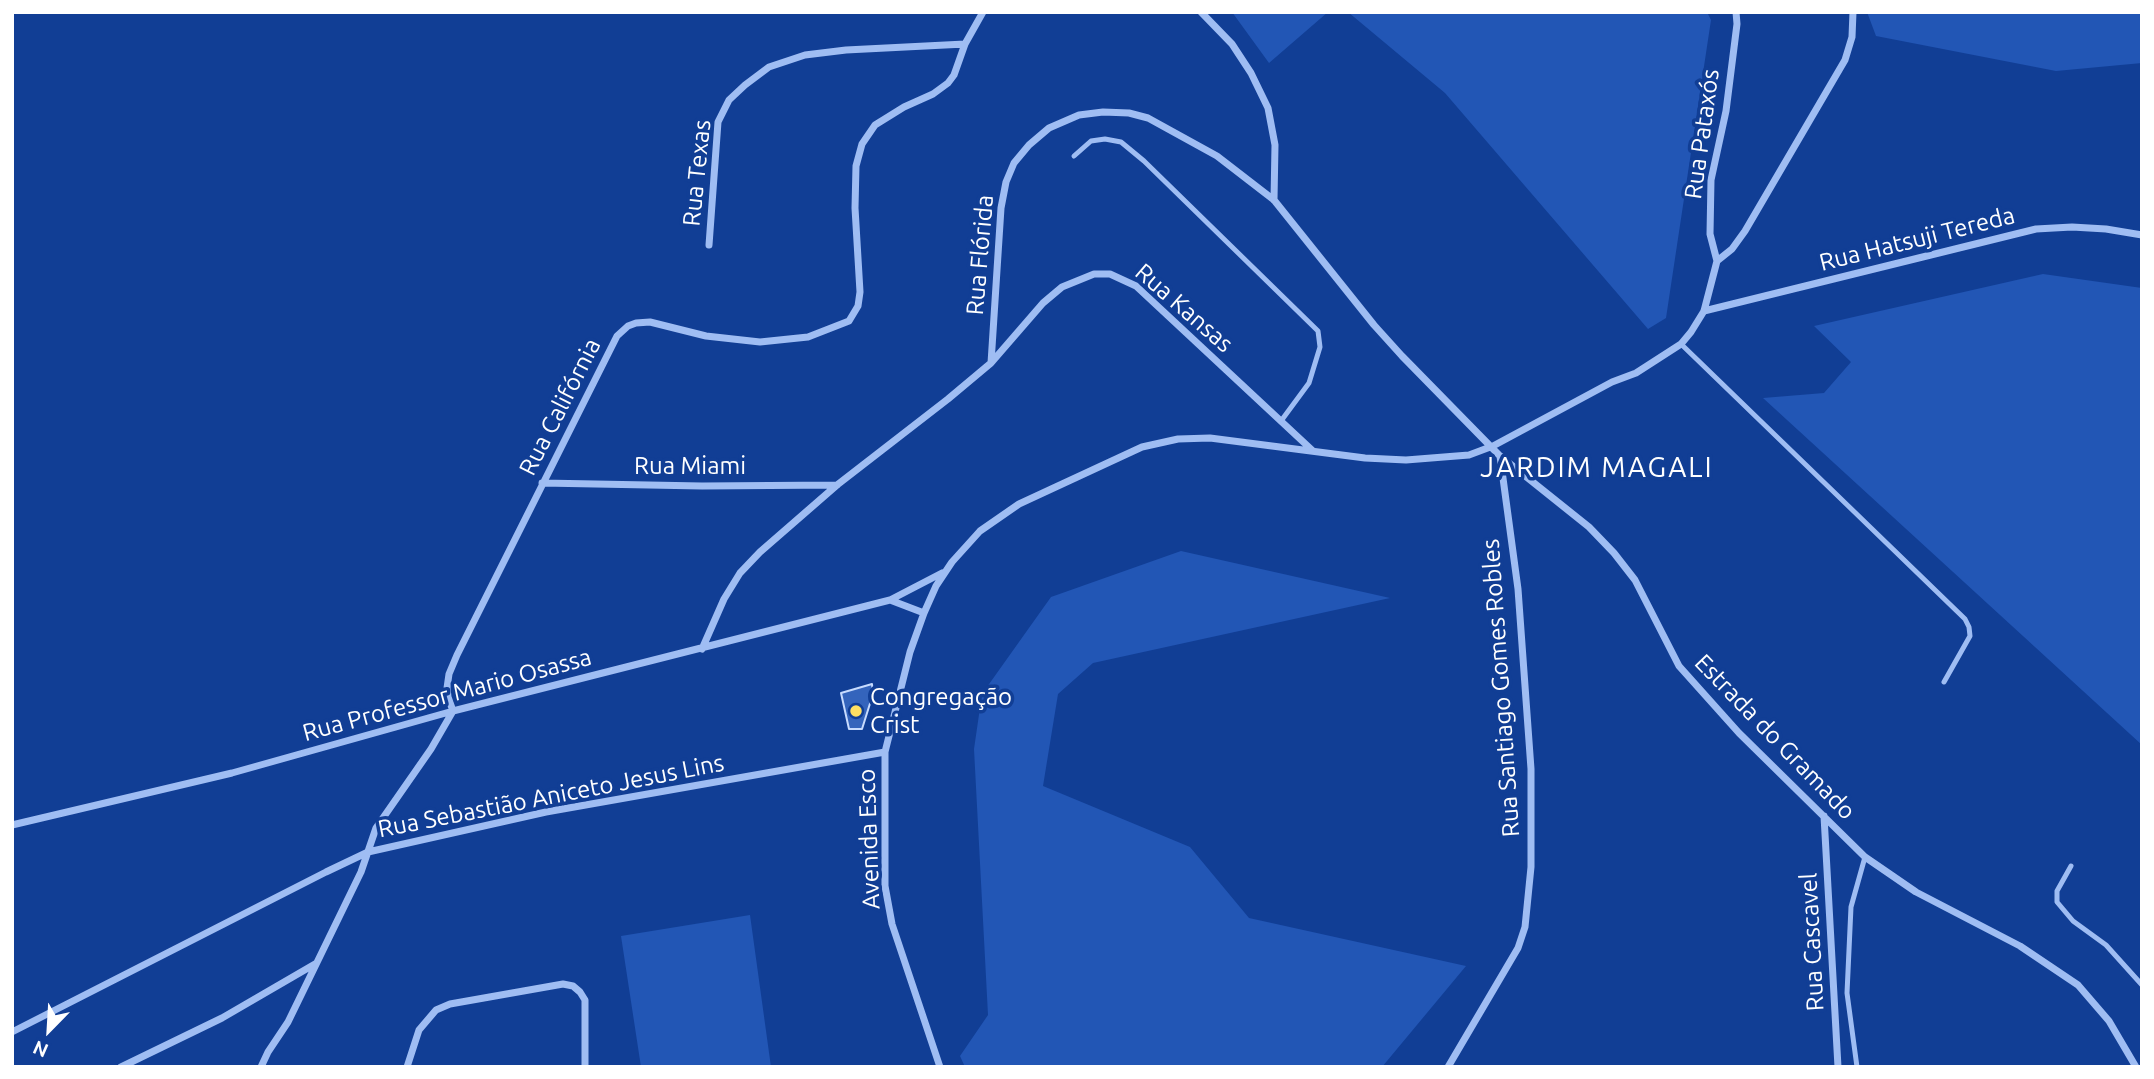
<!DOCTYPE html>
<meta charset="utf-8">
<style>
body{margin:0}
#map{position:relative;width:2154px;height:1079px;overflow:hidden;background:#113e95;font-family:Ubuntu,sans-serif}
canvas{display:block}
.frame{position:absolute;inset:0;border:14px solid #fff;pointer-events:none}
.north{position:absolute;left:14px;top:995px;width:70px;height:70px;-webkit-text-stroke:5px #113e95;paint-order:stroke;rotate:204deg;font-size:19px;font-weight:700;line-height:28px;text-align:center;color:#fff}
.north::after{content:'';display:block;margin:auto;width:24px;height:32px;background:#fff;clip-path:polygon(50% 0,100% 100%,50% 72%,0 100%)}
</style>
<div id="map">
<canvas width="2154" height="1079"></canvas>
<div class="frame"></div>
<div class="north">N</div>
</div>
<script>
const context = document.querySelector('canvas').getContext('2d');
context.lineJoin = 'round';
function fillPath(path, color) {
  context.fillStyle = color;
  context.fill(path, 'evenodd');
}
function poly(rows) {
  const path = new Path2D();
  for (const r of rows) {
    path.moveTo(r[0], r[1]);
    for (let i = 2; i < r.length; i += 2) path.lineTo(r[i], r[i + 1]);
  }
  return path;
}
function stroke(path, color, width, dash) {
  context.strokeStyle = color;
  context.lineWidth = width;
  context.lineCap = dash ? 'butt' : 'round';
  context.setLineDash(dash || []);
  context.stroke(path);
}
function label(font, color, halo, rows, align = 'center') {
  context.font = font + ' Ubuntu,sans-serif';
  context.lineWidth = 7;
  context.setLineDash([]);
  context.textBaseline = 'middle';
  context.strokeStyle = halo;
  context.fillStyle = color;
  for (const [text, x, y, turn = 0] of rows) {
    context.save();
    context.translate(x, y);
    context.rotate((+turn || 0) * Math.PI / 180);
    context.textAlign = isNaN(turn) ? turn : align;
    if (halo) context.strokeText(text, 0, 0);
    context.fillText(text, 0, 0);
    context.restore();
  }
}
fillPath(poly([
 [1232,12,1328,12,1269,63],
 [1348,12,1707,12,1711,20,1666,318,1648,329,1445,93],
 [1867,12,2142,12,2142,63,2056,71,1876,36],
 [2043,274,2142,288,2142,745,1763,398,1824,393,1851,362,1814,326],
 [1181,551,1390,598,1093,663,1058,694,1043,786,1190,847,1249,918,1466,966,1382,1067,965,1067,960,1056,988,1015,974,749,982,694,1051,597],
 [750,915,771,1067,641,1067,621,936]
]), '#2256b5');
const building = poly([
 [872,684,873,694,862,729,849,729,841,693,872,684]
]);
fillPath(building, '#3464bc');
stroke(building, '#c7dbfe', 2);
stroke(poly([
 [1074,156,1091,141,1105,139,1121,142,1144,161,1318,331,1320,347,1309,383,1281,421],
 [1681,344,1965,619,1969,627,1970,636,1944,682],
 [2071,866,2057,891,2057,902,2073,921,2106,945,2142,985],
 [1857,1067,1847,993,1851,907,1865,857]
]), '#9fbdf3', 5);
stroke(poly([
 [1201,12,1232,44,1251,73,1268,108,1275,145,1274,200],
 [709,245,718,122,729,100,745,85,769,67,805,55,846,50,965,44],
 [1717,261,1710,234,1711,180,1726,111,1737,24,1736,12],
 [1704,311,2036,229,2072,227,2106,229,2142,235],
 [991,363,1043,303,1062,287,1094,274,1110,274,1136,286,1313,451],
 [542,483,702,486,837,485],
 [890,600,924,613],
 [702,649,724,599,740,573,760,552,837,485,948,399,991,363,1001,208,1006,182,1014,163,1029,145,1049,128,1079,115,1103,112,1129,113,1148,118,1217,156,1274,200,1374,325,1402,356,1499,455,1589,527,1614,553,1635,580,1679,666,1739,733,1865,857,1916,892,2020,946,2078,985,2109,1021,2136,1067],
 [453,711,448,697,447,688,449,674,457,655,617,336,628,326,636,323,650,322,706,336,760,342,808,337,849,321,858,306,860,292,855,208,856,166,862,144,875,125,904,107,933,94,948,83,954,75,965,44,983,12],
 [1824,816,1838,1067],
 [12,825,232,773,453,711,890,600,942,573],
 [12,1032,326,872,368,852,546,812,885,752],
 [121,1067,222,1018,315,964],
 [261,1067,268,1052,288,1022,361,872,376,828,431,749,453,711],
 [407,1067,419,1030,436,1010,450,1004,563,984,573,986,580,992,585,1000,585,1067],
 [940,1067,892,924,885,886,885,752,910,652,924,613,936,586,952,562,980,531,1019,504,1142,447,1178,439,1210,438,1365,458,1406,460,1469,455,1493,446,1612,382,1636,373,1681,344,1691,332,1704,311,1717,261,1732,249,1745,231,1845,60,1852,37,1853,12],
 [1448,1067,1518,948,1525,927,1531,867,1531,769,1518,589,1500,456]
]), '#9fbdf3', 7);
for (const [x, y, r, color] of [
 [856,711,7,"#ffe062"]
]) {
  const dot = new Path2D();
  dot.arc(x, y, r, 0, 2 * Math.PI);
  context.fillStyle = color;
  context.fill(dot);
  stroke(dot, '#113e95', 2.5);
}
label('24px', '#fff', '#113e95', [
 ["Rua Pataxós",1702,134,-82],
 ["Rua Texas",697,173,-84],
 ["Rua Hatsuji Tereda",1917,239,-14],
 ["Rua Flórida",980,255,-85],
 ["Rua Kansas",1184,308,41],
 ["Rua Califórnia",560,407,-63],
 ["Rua Miami",690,466],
 ["Rua Santiago Gomes Robles",1501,688,-94],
 ["Rua Professor Mario Osassa",447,695,-15],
 ["Estrada do Gramado",1775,737,46],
 ["Rua Sebastião Aniceto Jesus Lins",551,796,-11],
 ["Avenida Esco",869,839,-92],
 ["Rua Cascavel",1812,942,-93]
]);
label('24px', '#fff', '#113e95', [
 ["Congregação",870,697],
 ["Crist",870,725]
], 'left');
context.letterSpacing = '2px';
label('28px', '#fff', '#113e95', [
 ["JARDIM MAGALI",1597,468]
]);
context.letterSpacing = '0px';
</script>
